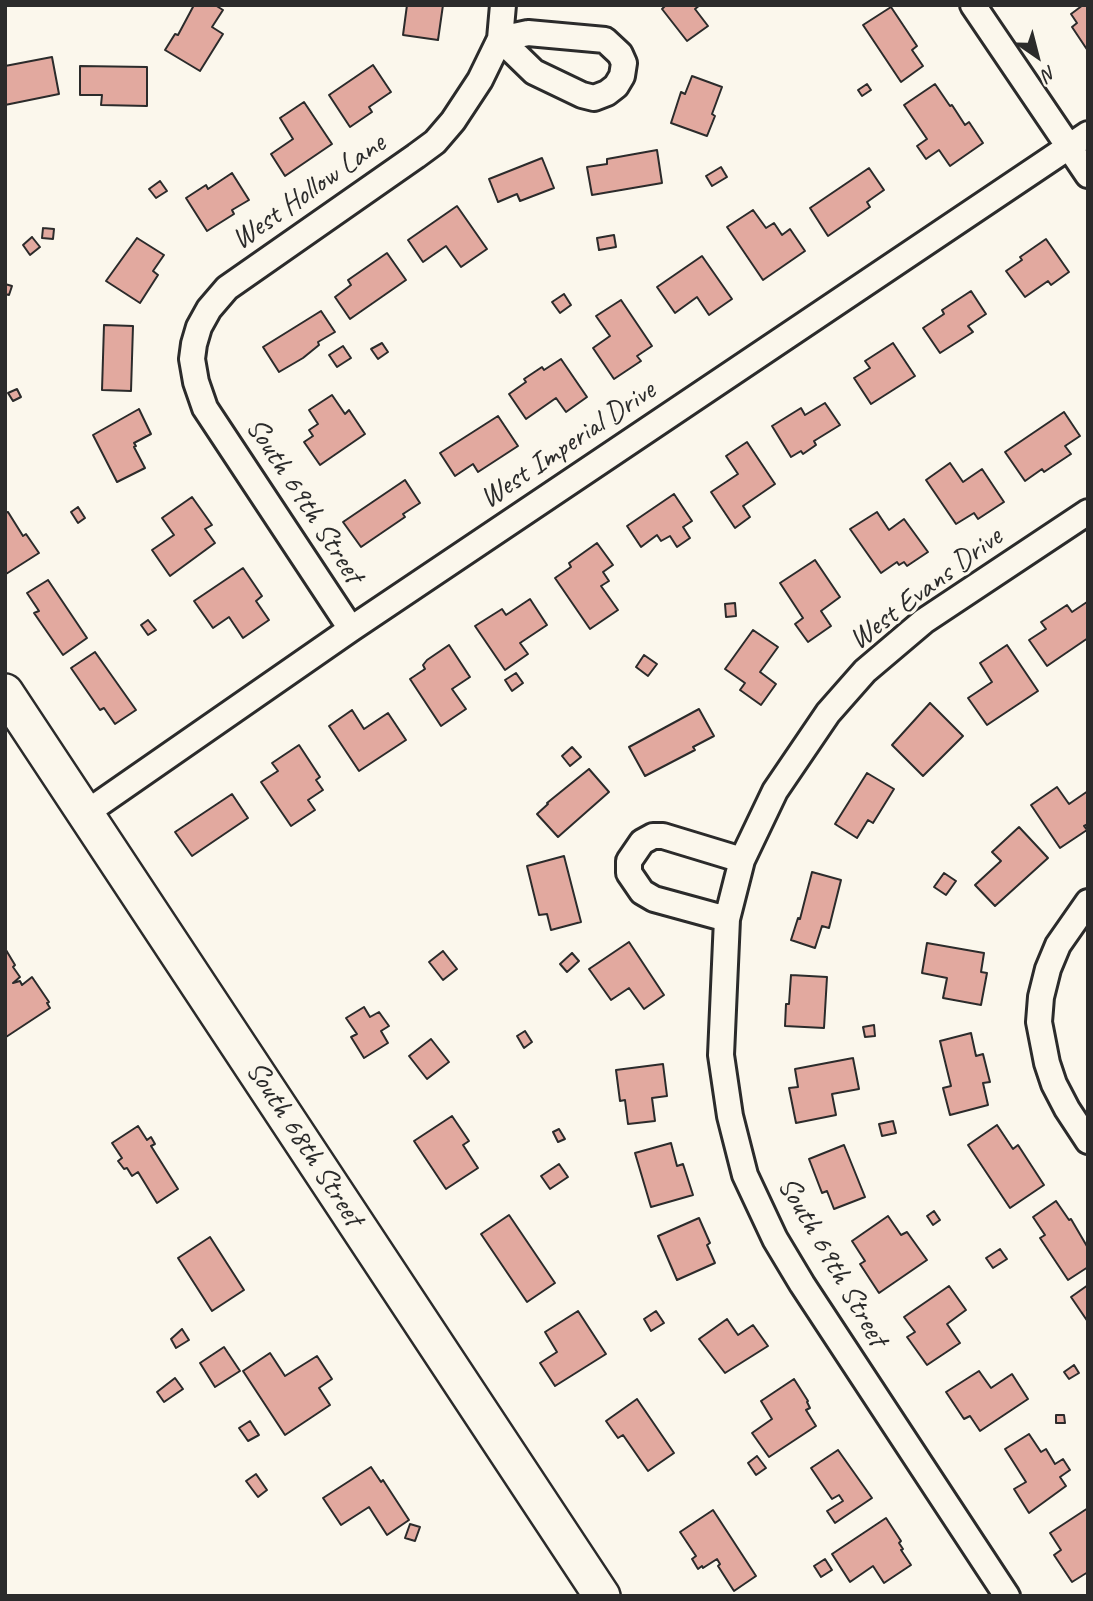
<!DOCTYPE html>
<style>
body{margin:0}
#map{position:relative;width:1093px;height:1601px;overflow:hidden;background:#fbf7ec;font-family:Caveat,sans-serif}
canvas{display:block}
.frame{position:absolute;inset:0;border:7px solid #2b2b2b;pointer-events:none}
.north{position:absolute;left:1002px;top:21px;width:70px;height:70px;-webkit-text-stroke:5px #fbf7ec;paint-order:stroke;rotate:145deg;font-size:19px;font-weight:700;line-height:28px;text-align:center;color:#2b2b2b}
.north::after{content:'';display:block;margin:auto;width:24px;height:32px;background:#2b2b2b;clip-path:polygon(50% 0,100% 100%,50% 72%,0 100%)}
</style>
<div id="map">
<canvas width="1093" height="1601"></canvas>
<div class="frame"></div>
<div class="north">N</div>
</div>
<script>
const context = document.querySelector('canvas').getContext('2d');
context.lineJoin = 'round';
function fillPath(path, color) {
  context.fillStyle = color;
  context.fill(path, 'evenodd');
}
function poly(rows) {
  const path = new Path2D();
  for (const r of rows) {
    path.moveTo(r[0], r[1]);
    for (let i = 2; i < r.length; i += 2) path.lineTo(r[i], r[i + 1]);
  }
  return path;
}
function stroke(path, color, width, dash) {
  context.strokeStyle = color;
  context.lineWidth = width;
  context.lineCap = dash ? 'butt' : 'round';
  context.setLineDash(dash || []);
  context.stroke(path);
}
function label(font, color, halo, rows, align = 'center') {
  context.font = font + ' Caveat,sans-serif';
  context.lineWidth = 6;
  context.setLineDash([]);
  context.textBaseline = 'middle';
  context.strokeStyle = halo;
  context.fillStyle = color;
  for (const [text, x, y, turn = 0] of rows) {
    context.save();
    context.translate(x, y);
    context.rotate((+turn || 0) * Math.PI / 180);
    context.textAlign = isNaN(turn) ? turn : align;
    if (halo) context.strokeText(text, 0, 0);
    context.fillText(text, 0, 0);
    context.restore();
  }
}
const building = poly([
 [194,5,215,5,223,10,212,27,223,34,200,71,165,50,175,34,178,35,194,5],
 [407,5,443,5,438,40,403,35,407,5],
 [700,5,695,9,708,26,687,41,662,9,666,5,700,5],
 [1083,5,1088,5,1088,51,1072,27,1077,23,1071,14,1083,5],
 [891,7,917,46,912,50,923,66,901,82,863,25,891,7],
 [52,57,59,94,5,105,5,66,52,57],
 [373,65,391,92,369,107,372,112,350,127,329,95,373,65],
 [80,66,147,67,147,106,101,105,102,95,80,95,80,66],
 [692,76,722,87,712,114,715,116,707,136,671,123,681,92,685,94,692,76],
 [867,84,871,90,862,96,858,90,867,84],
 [935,84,950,106,952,105,965,125,969,122,983,143,950,166,939,150,926,159,917,146,927,139,904,105,935,84],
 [304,102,332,144,285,176,271,154,293,139,280,118,304,102],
 [657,150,662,183,592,195,587,167,607,164,607,159,657,150],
 [542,158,554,188,520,201,517,194,498,202,489,179,542,158],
 [721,167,727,177,712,186,706,176,721,167],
 [869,168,884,190,867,202,870,207,828,236,810,208,869,168],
 [232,173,249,200,232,210,234,214,207,231,186,198,206,185,208,189,232,173],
 [160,181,167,191,156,198,149,189,160,181],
 [457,206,487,249,461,267,446,246,423,262,408,240,457,206],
 [753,210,766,228,774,223,782,235,790,229,805,251,763,280,727,227,753,210],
 [43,228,54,229,53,239,42,238,43,228],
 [614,235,616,247,599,250,597,238,614,235],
 [32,237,40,247,30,255,23,245,32,237],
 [137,238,164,255,153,271,158,275,140,303,106,281,137,238],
 [1046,239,1069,272,1051,285,1048,281,1025,297,1006,271,1022,260,1020,257,1046,239],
 [387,253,406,280,350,319,335,297,351,285,348,280,387,253],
 [702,256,732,299,709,315,697,297,675,313,657,287,702,256],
 [5,284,12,286,9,295,5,294,5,284],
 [971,291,986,314,968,326,973,332,940,353,923,328,944,314,942,310,971,291],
 [564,294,571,305,560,313,552,302,564,294],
 [621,300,652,346,637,356,641,361,614,379,593,348,610,336,596,316,621,300],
 [321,311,335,332,318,342,319,345,303,358,279,372,263,347,321,311],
 [104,325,133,326,131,391,102,390,104,325],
 [382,343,388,352,378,359,371,349,382,343],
 [893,343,915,376,871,404,854,378,870,368,865,361,893,343],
 [343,346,351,358,337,367,329,355,343,346],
 [561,359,587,397,566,412,556,398,526,419,509,394,526,382,524,379,542,367,544,370,561,359],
 [17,389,21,397,13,401,8,393,17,389],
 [332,395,345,414,349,410,365,434,320,465,304,442,313,436,309,430,318,424,309,410,332,395],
 [825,403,840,425,814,441,816,445,803,454,801,451,791,457,772,426,801,408,805,415,825,403],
 [139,409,151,434,134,443,136,446,134,447,145,468,117,482,93,435,139,409],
 [1064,412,1080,436,1065,446,1071,454,1044,472,1042,469,1025,481,1005,452,1064,412],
 [498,416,518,446,478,472,473,464,455,476,440,453,498,416],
 [747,442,775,484,743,506,750,517,735,528,711,492,738,474,726,456,747,442],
 [950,463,963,482,982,469,1004,502,978,519,974,513,956,524,926,480,950,463],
 [405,480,420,503,403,514,405,517,361,547,343,522,405,480],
 [674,494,692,521,683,527,690,538,677,547,670,536,661,541,657,535,641,547,627,526,674,494],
 [192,497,212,525,205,529,215,543,170,576,152,550,174,535,162,518,192,497],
 [78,507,85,518,78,523,71,512,78,507],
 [8,512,23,536,26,534,39,553,6,574,5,513,8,512],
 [877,512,889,530,904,519,928,552,907,566,904,562,899,565,897,562,881,573,850,529,877,512],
 [597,543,613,565,603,572,609,581,601,586,618,610,590,629,555,578,571,567,569,563,597,543],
 [815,560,840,597,821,611,831,626,808,642,795,624,803,618,780,583,815,560],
 [243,568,262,596,256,601,269,620,243,638,229,617,213,628,194,601,243,568],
 [48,580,87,638,63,655,34,613,39,611,27,593,48,580],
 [530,599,547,625,520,643,528,654,505,670,475,626,502,609,506,615,530,599],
 [1087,602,1088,638,1047,666,1029,640,1046,629,1041,622,1067,605,1072,612,1087,602],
 [735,603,736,616,726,617,725,604,735,603],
 [148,620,156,630,148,635,141,625,148,620],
 [753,630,778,647,760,672,776,684,761,705,740,690,745,683,725,669,753,630],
 [449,645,470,677,452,689,466,709,441,726,410,679,425,669,423,665,427,660,449,645],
 [1007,645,1038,691,987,725,968,698,992,682,980,663,1007,645],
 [95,652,136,710,115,724,104,708,100,710,71,668,95,652],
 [644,655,657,664,648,676,636,667,644,655],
 [516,673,523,683,512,691,505,680,516,673],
 [930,703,963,736,923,776,892,745,930,703],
 [699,709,714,736,693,747,695,750,645,776,629,747,699,709],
 [352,710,364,729,388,713,406,740,359,771,329,726,352,710],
 [299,745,320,777,316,780,323,790,308,800,315,810,291,826,261,782,278,771,272,763,299,745],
 [572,747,581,757,570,766,562,756,572,747],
 [589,769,609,792,558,837,537,814,548,804,547,803,589,769],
 [867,773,894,789,873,823,868,820,857,838,835,824,867,773],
 [1057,787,1069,804,1088,791,1088,824,1084,826,1087,830,1060,848,1031,805,1057,787],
 [232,794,248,818,192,856,175,832,232,794],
 [1019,827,1048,858,995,906,975,885,1001,861,992,852,1019,827],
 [564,856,581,922,551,930,547,914,539,915,527,866,564,856],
 [812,872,841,880,829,928,822,926,815,948,791,940,798,918,800,919,812,872],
 [944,873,956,881,946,895,934,887,944,873],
 [629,942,664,995,644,1009,629,988,611,1000,589,969,629,942],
 [927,943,984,953,981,972,987,973,981,1005,943,998,947,978,922,973,927,943],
 [6,950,15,965,13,967,20,977,13,983,20,981,22,985,32,977,49,1002,47,1003,50,1008,6,1037,6,950],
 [443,951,457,969,443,980,429,962,443,951],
 [572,953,579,961,567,972,560,964,572,953],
 [791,975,827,977,824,1028,785,1026,786,1004,789,1004,791,975],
 [364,1007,370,1017,379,1012,389,1026,381,1031,388,1043,364,1058,351,1037,357,1034,346,1018,364,1007],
 [874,1025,875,1036,865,1037,863,1027,874,1025],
 [525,1031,532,1042,524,1048,517,1036,525,1031],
 [971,1033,976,1056,983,1054,990,1082,983,1083,988,1105,950,1115,943,1088,951,1086,940,1041,971,1033],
 [431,1039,449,1062,427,1079,409,1056,431,1039],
 [853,1058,859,1089,832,1094,836,1115,796,1123,789,1088,798,1087,795,1069,853,1058],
 [663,1064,667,1096,652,1098,655,1121,628,1124,625,1100,620,1101,616,1070,663,1064],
 [452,1116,469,1141,463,1145,478,1168,446,1189,414,1141,452,1116],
 [893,1121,896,1133,882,1136,879,1124,893,1121],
 [997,1125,1013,1149,1018,1145,1044,1185,1010,1208,968,1145,997,1125],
 [138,1126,147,1140,151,1137,155,1144,151,1146,178,1189,157,1203,138,1172,132,1176,127,1168,124,1169,118,1161,122,1158,112,1143,138,1126],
 [559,1129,565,1139,558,1142,553,1132,559,1129],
 [671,1143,677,1166,683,1164,693,1195,651,1207,635,1153,671,1143],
 [844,1145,865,1197,834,1209,827,1191,822,1193,809,1159,844,1145],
 [559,1164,568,1177,550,1189,541,1176,559,1164],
 [1056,1201,1069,1220,1071,1219,1088,1248,1088,1267,1068,1280,1040,1238,1045,1235,1033,1217,1056,1201],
 [934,1211,940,1220,933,1225,927,1216,934,1211],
 [509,1215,555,1283,527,1302,481,1234,509,1215],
 [888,1216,901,1235,907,1232,927,1260,879,1293,860,1264,865,1261,852,1241,888,1216],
 [699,1218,710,1243,707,1245,715,1263,677,1280,658,1236,699,1218],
 [210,1237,244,1290,212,1311,178,1258,210,1237],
 [1000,1249,1007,1259,993,1268,986,1258,1000,1249],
 [1088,1285,1088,1322,1071,1297,1088,1285],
 [949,1286,966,1310,947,1324,960,1343,927,1365,907,1337,915,1332,904,1317,949,1286],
 [578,1311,606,1354,555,1386,540,1363,557,1352,545,1332,578,1311],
 [656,1311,664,1323,651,1331,644,1319,656,1311],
 [727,1319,738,1335,753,1325,768,1346,725,1373,699,1339,727,1319],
 [182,1329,189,1340,176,1348,171,1339,182,1329],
 [224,1347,240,1371,215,1387,200,1363,224,1347],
 [270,1353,285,1376,317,1356,332,1379,319,1388,330,1405,285,1435,243,1371,270,1353],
 [1074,1365,1079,1373,1069,1379,1064,1372,1074,1365],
 [979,1371,991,1388,1012,1374,1028,1399,980,1431,970,1416,964,1419,946,1392,979,1371],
 [175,1378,183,1389,164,1402,157,1392,175,1378],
 [794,1379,808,1401,807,1402,810,1408,806,1410,816,1426,769,1457,752,1433,772,1419,761,1401,794,1379],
 [637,1399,674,1453,648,1471,623,1435,618,1438,606,1421,637,1399],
 [1056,1415,1064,1415,1065,1423,1056,1423,1056,1415],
 [250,1421,259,1435,248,1441,239,1428,250,1421],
 [1029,1434,1041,1452,1046,1449,1055,1464,1063,1459,1070,1470,1060,1477,1066,1486,1029,1513,1014,1489,1026,1482,1005,1449,1029,1434],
 [838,1450,872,1498,835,1523,827,1511,843,1501,839,1495,832,1499,811,1468,838,1450],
 [757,1456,766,1468,756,1475,748,1463,757,1456],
 [371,1467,381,1482,383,1480,409,1520,387,1535,369,1507,341,1525,323,1498,371,1467],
 [256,1474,267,1490,258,1497,246,1481,256,1474],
 [1088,1508,1088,1572,1072,1582,1054,1555,1061,1550,1050,1533,1088,1508],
 [713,1510,756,1576,734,1591,718,1566,720,1564,717,1559,703,1568,702,1566,698,1569,692,1559,696,1556,680,1532,713,1510],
 [886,1518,901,1541,899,1543,903,1549,901,1550,911,1565,884,1583,873,1566,850,1582,832,1554,886,1518],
 [410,1524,420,1527,415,1541,405,1538,410,1524],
 [825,1559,832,1570,821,1577,814,1566,825,1559]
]);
fillPath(building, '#e2a99f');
stroke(building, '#2b2b2b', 2);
const street = poly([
 [973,5,1088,175],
 [528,33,605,40,620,54,624,63,622,76,616,86,607,93,594,98,582,95,534,72,500,39,528,33],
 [351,629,205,408,196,382,192,359,194,344,199,327,209,309,227,288,416,156,435,142,453,121,480,80,500,39,503,5],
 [86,813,351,629,1088,134],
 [1088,902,1058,945,1048,969,1041,997,1039,1022,1047,1063,1054,1084,1067,1109,1088,1141],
 [727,919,654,899,642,892,629,873,629,861,642,842,653,836,663,836,742,860],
 [1007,1596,802,1284,775,1239,745,1175,730,1116,721,1055,727,919,742,860,775,791,828,713,865,671,924,621,1088,512]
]);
const secondary = poly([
 [5,692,602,1596]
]);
stroke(street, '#2b2b2b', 30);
stroke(secondary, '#2b2b2b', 40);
stroke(street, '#fbf7ec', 24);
stroke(secondary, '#fbf7ec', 35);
label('30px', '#2b2b2b', '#fbf7ec', [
 ["West Hollow Lane",309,192,-35],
 ["West Imperial Drive",568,445,-34],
 ["South 69th Street",304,501,57],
 ["West Evans Drive",926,589,-37],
 ["South 68th Street",304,1144,57],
 ["South 69th Street",832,1262,60]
]);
</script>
